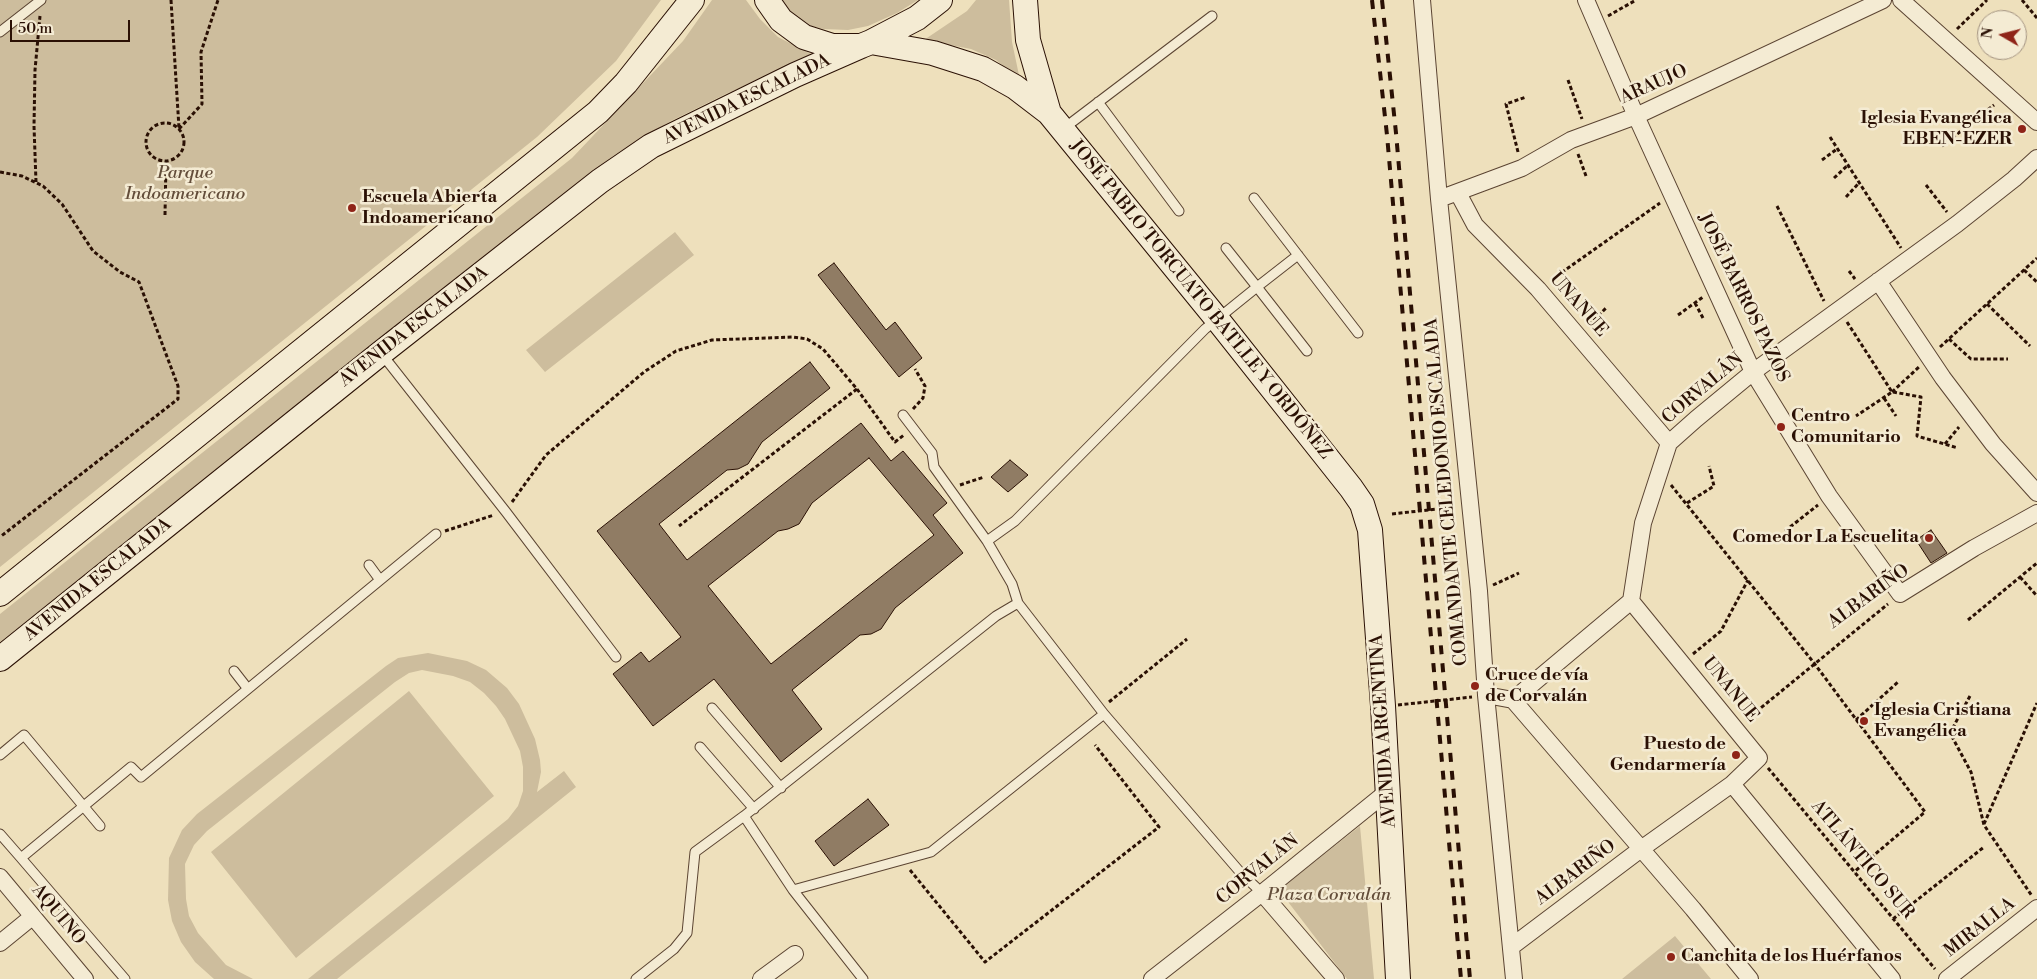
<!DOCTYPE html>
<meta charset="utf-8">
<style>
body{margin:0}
#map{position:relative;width:2037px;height:979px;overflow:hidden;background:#eee0bc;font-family:"Libre Bodoni",serif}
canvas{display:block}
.north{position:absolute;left:1977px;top:10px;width:50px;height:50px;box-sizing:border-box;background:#f4ebd3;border:1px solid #a39380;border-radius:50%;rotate:278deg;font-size:14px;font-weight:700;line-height:20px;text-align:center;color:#2a1004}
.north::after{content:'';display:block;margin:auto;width:18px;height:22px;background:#8f2418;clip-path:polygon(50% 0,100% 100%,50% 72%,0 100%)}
.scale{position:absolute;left:10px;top:20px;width:120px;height:22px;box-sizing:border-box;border:2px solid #2a1004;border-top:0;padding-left:6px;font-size:15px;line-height:18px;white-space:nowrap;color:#2a1004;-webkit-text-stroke:4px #f4ebd3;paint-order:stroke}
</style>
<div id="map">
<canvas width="2037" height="979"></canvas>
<div class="north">N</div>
<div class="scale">50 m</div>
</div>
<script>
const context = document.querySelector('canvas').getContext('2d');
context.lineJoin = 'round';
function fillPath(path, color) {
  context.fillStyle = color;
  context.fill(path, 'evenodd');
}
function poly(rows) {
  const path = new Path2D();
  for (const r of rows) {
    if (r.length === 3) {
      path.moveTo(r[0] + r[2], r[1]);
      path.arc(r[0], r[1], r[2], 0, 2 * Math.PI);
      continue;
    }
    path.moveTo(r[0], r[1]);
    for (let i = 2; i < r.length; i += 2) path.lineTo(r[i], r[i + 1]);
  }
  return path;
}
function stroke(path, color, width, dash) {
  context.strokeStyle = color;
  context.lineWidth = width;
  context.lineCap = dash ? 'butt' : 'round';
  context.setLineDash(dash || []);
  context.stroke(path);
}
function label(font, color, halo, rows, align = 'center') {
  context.font = font + ' "Libre Bodoni",serif';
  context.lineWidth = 5;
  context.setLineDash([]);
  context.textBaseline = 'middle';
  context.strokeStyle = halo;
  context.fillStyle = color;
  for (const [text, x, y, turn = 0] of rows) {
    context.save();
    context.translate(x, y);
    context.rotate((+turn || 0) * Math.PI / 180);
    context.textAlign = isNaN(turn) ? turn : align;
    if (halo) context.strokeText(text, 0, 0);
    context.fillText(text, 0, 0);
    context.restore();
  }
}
fillPath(poly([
 [0,0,661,0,616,61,537,137,0,567],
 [712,0,746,0,760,19,778,37,815,56,728,93,671,121,613,156,0,642,0,614,572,158,683,41],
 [776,0,918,0,897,13,868,26,848,30,823,29,804,24,795,19],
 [976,0,1009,0,1012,42,1020,80,996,60,971,49,924,40,967,11],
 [675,232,694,255,545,372,526,350],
 [428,653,467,661,486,670,507,688,519,704,535,739,540,760,541,772,537,792,564,771,576,787,337,979,308,979,508,819,518,806,523,791,523,767,520,751,505,719,496,706,484,693,470,682,453,676,422,670,409,673,395,682,207,831,194,845,185,864,186,899,189,916,198,933,226,965,253,979,214,979,195,962,181,942,172,921,168,900,169,858,182,830,197,814,386,666,398,658],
 [409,691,494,796,296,958,211,852],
 [1360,826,1374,979,1347,979,1279,890],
 [1675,936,1711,979,1622,979]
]), '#cdbd9d');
const building = poly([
 [834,263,886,330,895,322,922,358,899,377,818,275,834,263],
 [810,362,830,388,762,442,748,464,738,469,727,470,659,524,687,560,861,423,891,461,903,451,947,503,933,515,963,553,895,608,881,629,871,634,860,635,792,690,822,729,781,762,714,679,653,726,613,674,641,652,649,662,681,637,597,531,810,362],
 [869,458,934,535,771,664,708,586,778,531,788,529,799,524,812,503,869,458],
 [1010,460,1028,475,1008,492,991,477,1010,460],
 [1931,530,1947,553,1931,563,1916,540,1931,530],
 [868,799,889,825,834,866,815,841,868,799]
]);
fillPath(building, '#907c64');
stroke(building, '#2a1004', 1);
const lane = poly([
 [0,32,41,0],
 [1098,102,1179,211],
 [1063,129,1212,16],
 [1254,198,1358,333],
 [1226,248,1257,287,1298,255],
 [381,353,506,512,616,657],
 [987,541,1015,521,1205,329,1257,287,1307,351],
 [369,565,380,580],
 [1018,603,1104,714],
 [234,671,248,689],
 [712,708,781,788],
 [700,747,754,809],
 [0,755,24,735,100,826],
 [744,816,793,890,931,852,1104,714,1240,872,1262,893],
 [0,834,21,858,131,767,141,777,436,534],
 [21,858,125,979],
 [793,890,863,979],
 [636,979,674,949,687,933,695,852,744,816,996,616,1018,603,1012,584,987,541,934,467,932,453,903,415]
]);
const street = poly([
 [1422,0,1439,199,1479,591,1486,695,1514,979],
 [1586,0,1636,116,1753,372,1829,496,1900,594,1974,548,2037,513],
 [1901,0,2037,122],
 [1458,193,1475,225,1538,289,1669,443],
 [1439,199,1522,168,1571,140,1636,116,1883,0],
 [1878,281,1943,378,1993,444,2037,493],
 [1486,695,1513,700,1631,601,1643,523,1669,443,1696,419,1753,372,1957,224,2014,179,2037,158],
 [1513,700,1693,909,1750,979],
 [1732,784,1892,979],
 [0,877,85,979],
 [1262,893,1336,979],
 [0,943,32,917],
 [1511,947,1641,849,1732,784,1759,758,1631,601],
 [761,979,795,954],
 [1152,979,1262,893,1388,791],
 [1947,979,2037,908]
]);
const secondary = poly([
 [767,0,781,20,804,37,832,46,861,46,871,42,917,18,940,0],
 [1025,0,1028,40,1049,113],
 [871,42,933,53,983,69,1015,87,1049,113,1217,319,1351,488,1362,504,1370,530,1383,706,1398,979],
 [0,594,598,112,626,83,692,0],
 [0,659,381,353,600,181,651,146,795,75,861,46]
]);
stroke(lane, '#5b4432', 11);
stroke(street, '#5b4432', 18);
stroke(secondary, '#2a1004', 26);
stroke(poly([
 [171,0,179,128],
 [2022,0,2037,18],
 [1608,16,1636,0],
 [1957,29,1987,0],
 [1568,80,1582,119],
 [165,142,19],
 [179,129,202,104,201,52,218,0],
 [1830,137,1901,248],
 [1942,146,1994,105],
 [1518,152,1506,104,1526,97],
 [1578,154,1586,176],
 [1822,160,1837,149],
 [0,172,22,176,43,186,62,204,93,251,120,272,139,282,178,386,178,399,0,537],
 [1834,178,1847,166],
 [36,182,34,126,35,70,40,16],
 [1926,185,1947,212],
 [1846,197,1858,184],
 [1777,206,1824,301],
 [165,215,166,161],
 [2024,270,2037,282],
 [1849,271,1855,279],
 [1551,280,1660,203],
 [1695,303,1703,318],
 [1987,304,2030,346],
 [1678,315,1703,297],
 [1847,322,1892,392,1856,416],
 [1589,325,1606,308],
 [1949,339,1971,359,2008,359],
 [1940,347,2037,258],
 [857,389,895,442,904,435],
 [1892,392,1919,367],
 [1893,392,1921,397,1917,436,1958,448],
 [1884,398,1896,416],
 [913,409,923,398,925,386,915,369],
 [1945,444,1959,427],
 [960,485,984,477],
 [1671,485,1814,663,1925,812,1854,872],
 [512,502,546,455,644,372,676,351,712,340,793,337,807,339,823,349,857,389,679,526],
 [1687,503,1714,486,1709,466],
 [445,531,494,515],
 [1785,531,1818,505],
 [2020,577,2037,596],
 [1493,585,1519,573],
 [1968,620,2037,563],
 [1693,654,1721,631,1748,580],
 [1970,696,1950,733,1971,772,1984,825,2032,896],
 [1109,702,1187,639],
 [1746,720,1888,604],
 [1856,720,1898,682],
 [1768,768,1935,969],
 [1984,824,2037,703],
 [910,870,985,962,1159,827,1095,745],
 [1893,919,1984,847]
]), '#2a1004', 3, [4, 2.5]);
stroke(lane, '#f4ebd3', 9);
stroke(street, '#f4ebd3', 16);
stroke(secondary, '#f4ebd3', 24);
stroke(poly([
 [1372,0,1387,135,1461,979],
 [1382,0,1396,133,1470,979]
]), '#2a1004', 4, [9, 9]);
stroke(poly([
 [1392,514,1455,507],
 [1398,705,1472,697]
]), '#2a1004', 3, [4, 2.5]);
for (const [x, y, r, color] of [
 [2022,129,5,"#8f2418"],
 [352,208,5,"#8f2418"],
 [1781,427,5,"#8f2418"],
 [1929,538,5,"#8f2418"],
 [1475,686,5,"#8f2418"],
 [1864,721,5,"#8f2418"],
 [1736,755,5,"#8f2418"],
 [1671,957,5,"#8f2418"]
]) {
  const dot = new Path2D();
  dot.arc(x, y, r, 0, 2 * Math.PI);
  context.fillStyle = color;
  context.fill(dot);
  stroke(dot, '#f4ebd3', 2);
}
label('18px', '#2a1004', '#f4ebd3', [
 ["ARAUJO",1654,85,-24],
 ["AVENIDA ESCALADA",747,100,-26],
 ["JOSÉ BARROS PAZOS",1743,298,64],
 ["JOSÉ PABLO TORCUATO BATLLE Y ORDÓÑEZ",1200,300,51],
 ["UNANUE",1578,305,49],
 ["AVENIDA ESCALADA",414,327,-38],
 ["CORVALÁN",1703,389,-40],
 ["COMANDANTE CELEDONIO ESCALADA",1447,492,-95],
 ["AVENIDA ESCALADA",98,580,-39],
 ["ALBARIÑO",1869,597,-36],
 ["UNANUE",1730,690,51],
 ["AVENIDA ARGENTINA",1384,731,-94],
 ["ATLÁNTICO SUR",1862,860,50],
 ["CORVALÁN",1258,870,-39],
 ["ALBARIÑO",1576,873,-37],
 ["AQUINO",58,915,50],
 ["MIRALLA",1980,928,-38]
]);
label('bold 18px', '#2a1004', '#f4ebd3', [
 ["Iglesia Evangélica",2012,119,"right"],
 ["EBEN-EZER",2012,140,"right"],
 ["Escuela Abierta",362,198],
 ["Indoamericano",362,219],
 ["Centro",1791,417],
 ["Comunitario",1791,438],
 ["Comedor La Escuelita",1919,538,"right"],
 ["Cruce de vía",1485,676],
 ["de Corvalán",1485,697],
 ["Iglesia Cristiana",1874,711],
 ["Evangélica",1874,732],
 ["Puesto de",1726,745,"right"],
 ["Gendarmería",1726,766,"right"],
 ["Canchita de los Huérfanos",1681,957]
], 'left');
label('italic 18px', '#634d3a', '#f4ebd3', [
 ["Parque",185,174],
 ["Indoamericano",185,195],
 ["Plaza Corvalán",1329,896]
]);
</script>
